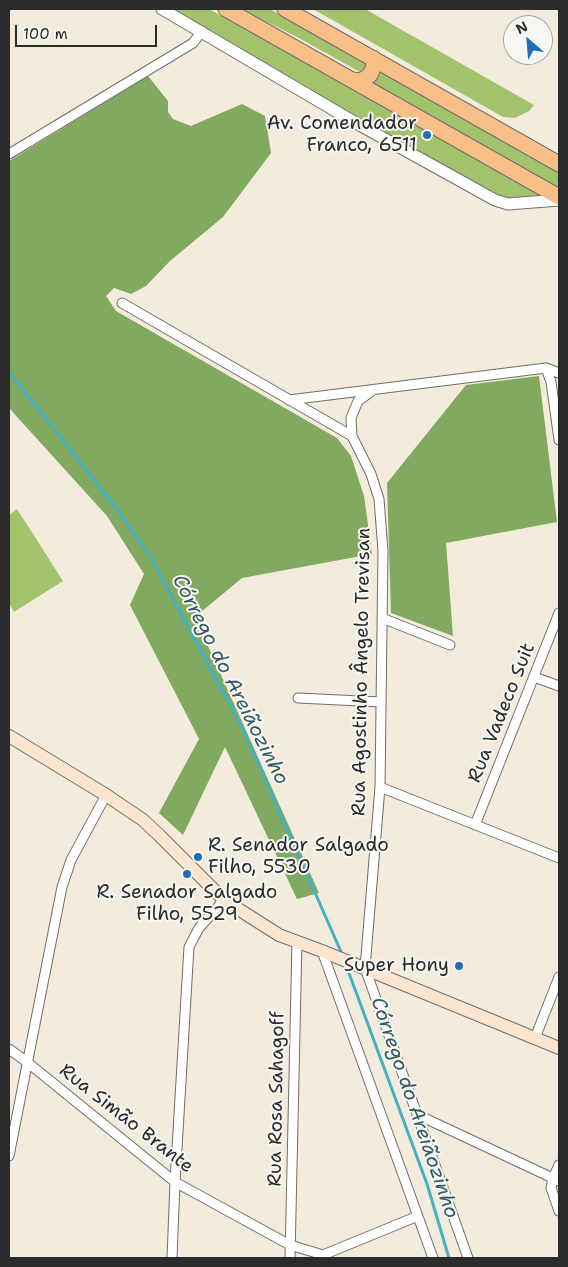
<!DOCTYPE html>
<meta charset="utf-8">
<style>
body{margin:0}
#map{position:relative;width:568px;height:1267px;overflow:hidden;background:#f3ebdb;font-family:"Shantell Sans",sans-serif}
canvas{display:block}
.frame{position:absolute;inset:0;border:10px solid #2b2b2b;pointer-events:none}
.north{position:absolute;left:503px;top:15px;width:50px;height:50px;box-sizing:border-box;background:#f6f6f2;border:1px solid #a5a5a2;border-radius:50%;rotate:333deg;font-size:14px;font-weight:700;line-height:20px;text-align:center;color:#2b2b2b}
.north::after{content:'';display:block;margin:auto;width:18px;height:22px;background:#1f6fb2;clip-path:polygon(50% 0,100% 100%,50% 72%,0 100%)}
.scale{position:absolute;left:15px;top:25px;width:142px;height:22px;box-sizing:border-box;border:2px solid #2b2b2b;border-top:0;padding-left:6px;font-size:15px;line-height:18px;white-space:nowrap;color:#2b2b2b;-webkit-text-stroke:4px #f6f6f2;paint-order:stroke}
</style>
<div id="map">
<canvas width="568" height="1267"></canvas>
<div class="frame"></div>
<div class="north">N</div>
<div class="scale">100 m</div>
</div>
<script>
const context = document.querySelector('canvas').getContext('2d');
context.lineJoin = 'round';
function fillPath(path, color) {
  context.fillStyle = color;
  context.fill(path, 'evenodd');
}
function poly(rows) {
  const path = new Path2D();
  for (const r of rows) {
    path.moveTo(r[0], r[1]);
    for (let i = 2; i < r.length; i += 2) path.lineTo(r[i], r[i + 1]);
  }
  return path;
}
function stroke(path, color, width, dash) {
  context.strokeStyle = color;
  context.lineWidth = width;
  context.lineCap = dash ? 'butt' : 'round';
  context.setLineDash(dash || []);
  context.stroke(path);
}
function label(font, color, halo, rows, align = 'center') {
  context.font = font + ' "Shantell Sans",sans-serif';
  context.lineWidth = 4;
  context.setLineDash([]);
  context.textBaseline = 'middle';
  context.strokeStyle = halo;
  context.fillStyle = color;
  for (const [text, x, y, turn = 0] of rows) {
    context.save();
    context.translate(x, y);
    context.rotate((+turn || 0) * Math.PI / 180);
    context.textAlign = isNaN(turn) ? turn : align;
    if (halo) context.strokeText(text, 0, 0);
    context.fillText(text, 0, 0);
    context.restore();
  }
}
fillPath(poly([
 [167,9,209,9,539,194,526,198,505,200,211,35],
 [241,9,270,9,358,58,366,64,365,69,360,72,297,37],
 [313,9,365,9,534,105,529,111,515,118,503,117],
 [375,69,559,170,559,189,368,83],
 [17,509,63,581,14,612,9,603,9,515]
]), '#a2c36c');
fillPath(poly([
 [148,76,168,101,168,112,173,119,191,126,242,104,265,116,271,153,223,217,170,261,146,286,131,294,114,288,106,296,116,311,337,438,351,456,364,496,372,554,242,578,195,617,319,893,297,899,225,747,183,835,159,813,199,739,130,605,144,574,107,516,9,408,9,161],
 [539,376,557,522,446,543,453,636,391,613,387,483,466,385]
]), '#81a960');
stroke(poly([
 [9,372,117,509,151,558,243,729,342,954],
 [346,965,427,1184,449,1258]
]), '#44b0c2', 3);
const minor = poly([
 [9,154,193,43,202,31],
 [122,303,352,436,371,474,379,499,383,551,380,787,365,968,468,1258],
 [546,368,551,382,559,440],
 [289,400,546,368,559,373],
 [352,436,351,418,358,401,373,390],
 [382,618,450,645],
 [534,677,559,686],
 [298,698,381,702],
 [380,787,559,858],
 [475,825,559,613],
 [322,951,433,1258],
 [535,1038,559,977],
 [9,1049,27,1062,175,1182,290,1245,323,1255,418,1216],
 [418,1115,559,1181],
 [9,1156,62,887,71,860,106,795],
 [559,1165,553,1178,551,1188,559,1211],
 [172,1258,175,1182,189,947,199,928,224,900],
 [290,1258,297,941]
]);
const tertiary = poly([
 [162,9,356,123,495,200,508,204,559,200]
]);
const secondary = poly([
 [9,736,106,795,143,820,159,835,224,900,279,935,322,951,559,1048]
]);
const trunk = poly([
 [226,9,559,197],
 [285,9,559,164],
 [352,80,361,81,370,75,374,66,373,58]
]);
stroke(minor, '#716e69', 11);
stroke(tertiary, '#716e69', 13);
stroke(secondary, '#716e69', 14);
stroke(trunk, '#716e69', 17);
stroke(minor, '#fff', 9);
stroke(tertiary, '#fff', 11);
stroke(secondary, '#fce5cf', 12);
stroke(trunk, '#f7be88', 15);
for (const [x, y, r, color] of [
 [427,135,5,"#1f6fb2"],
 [198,857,5,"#1f6fb2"],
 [187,874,5,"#1f6fb2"],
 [459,966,5,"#1f6fb2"]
]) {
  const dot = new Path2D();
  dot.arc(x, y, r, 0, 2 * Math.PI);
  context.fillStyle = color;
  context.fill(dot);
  stroke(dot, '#f6f6f2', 2);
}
label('19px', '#2b2b2b', '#f6f6f2', [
 ["Av. Comendador",417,124],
 ["Franco, 6511",417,146],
 ["R. Senador Salgado",208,846,"left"],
 ["Filho, 5530",208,868,"left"],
 ["R. Senador Salgado",187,893,"center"],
 ["Filho, 5529",187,915,"center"],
 ["Super Hony",449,966]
], 'right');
label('19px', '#2b2b2b', '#f6f6f2', [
 ["Rua Agostinho Ângelo Trevisan",362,672,-89],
 ["Rua Vadeco Suit",502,713,-68],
 ["Rua Rosa Sahagoff",277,1099,-89],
 ["Rua Simão Brante",126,1119,38]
]);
label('italic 20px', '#345a60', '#f6f6f2', [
 ["Córrego do Areiãozinho",230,680,63],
 ["Córrego do Areiãozinho",414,1108,71]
]);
</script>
